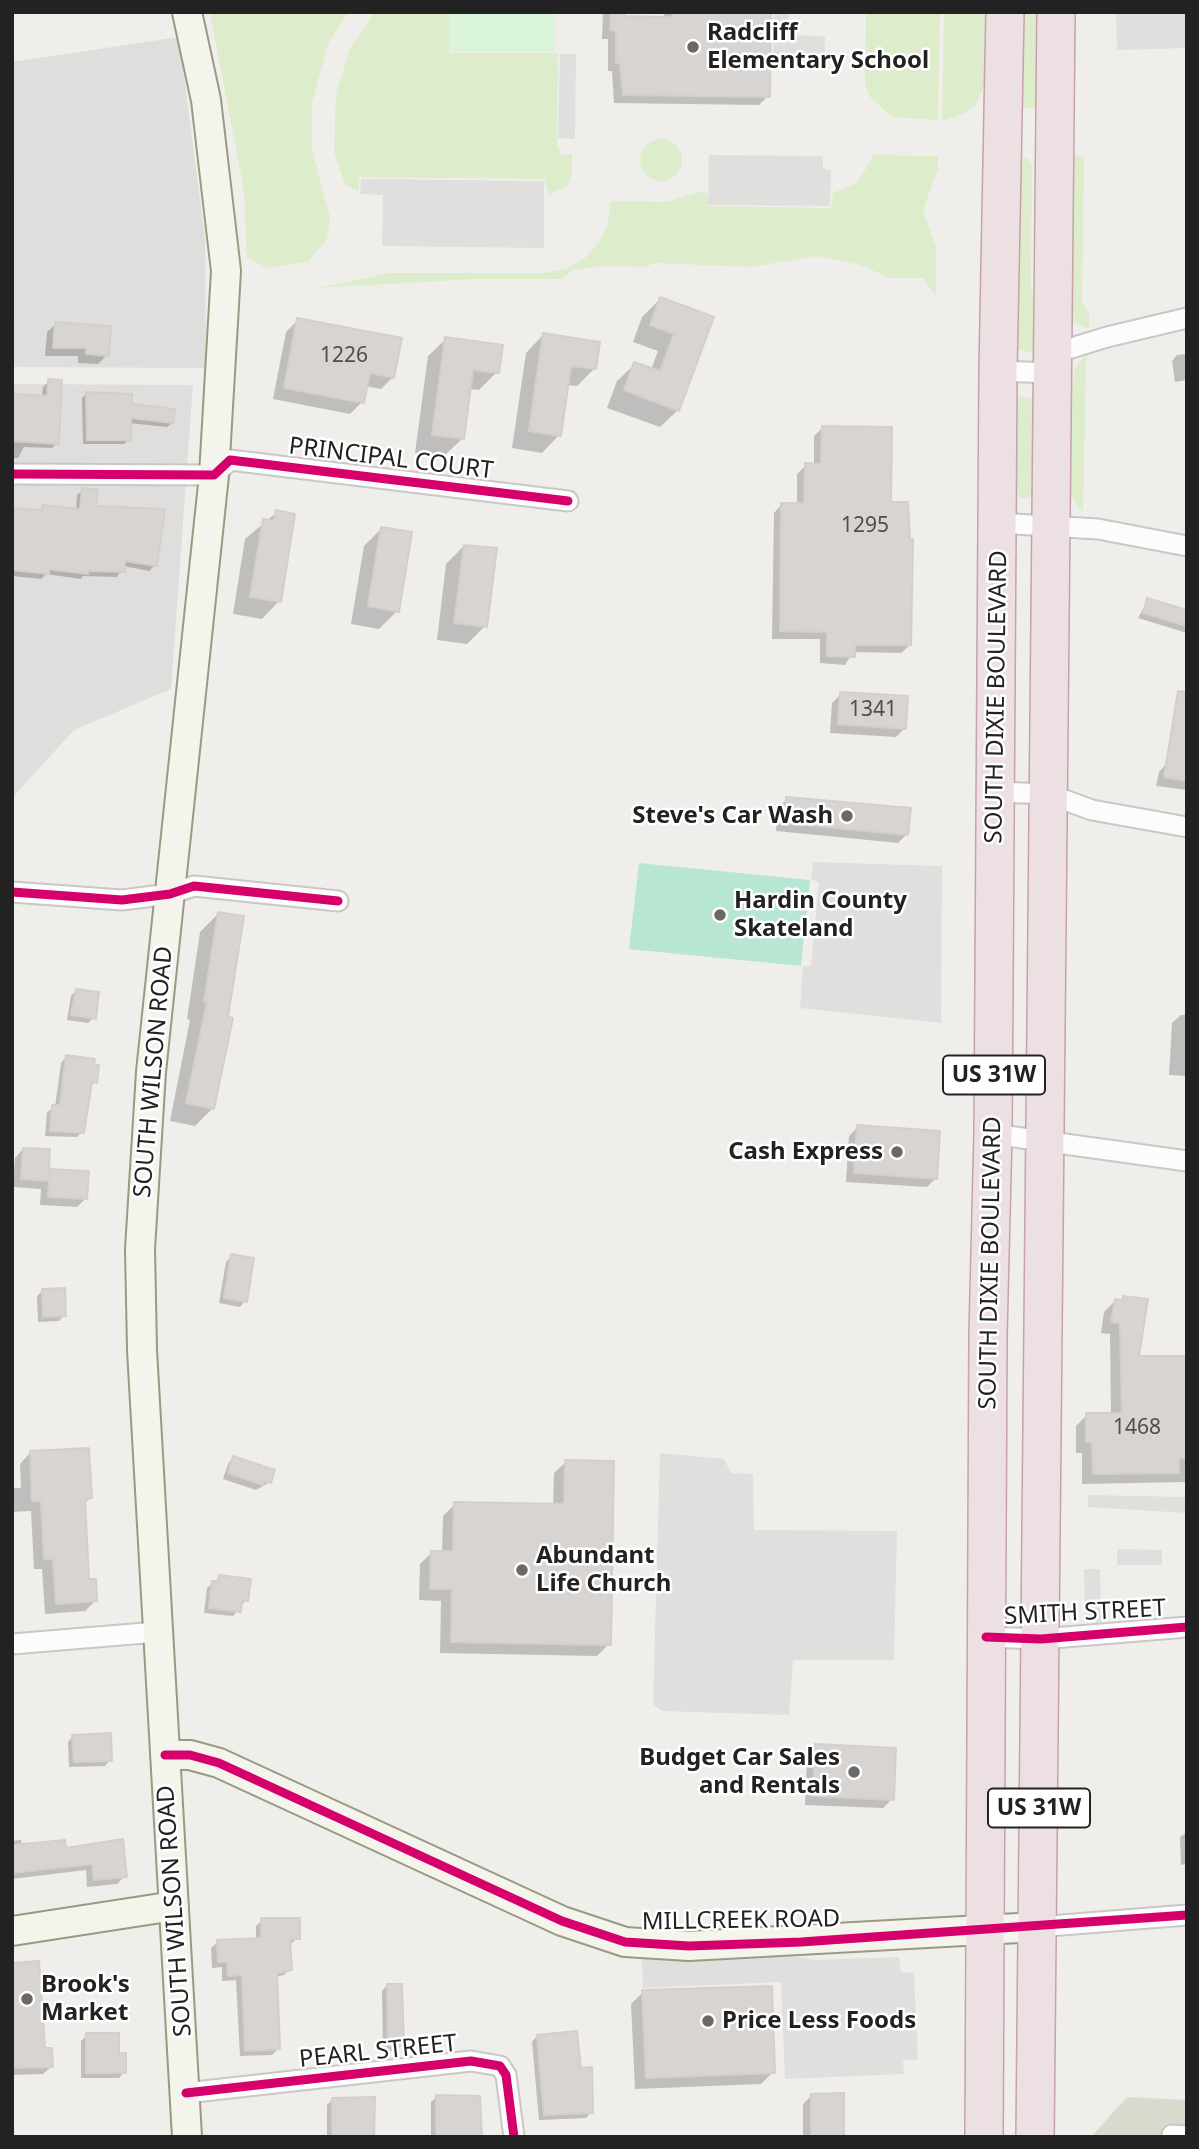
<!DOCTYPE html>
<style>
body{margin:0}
#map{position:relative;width:1199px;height:2149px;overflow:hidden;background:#f0eeeb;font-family:"Noto Sans",sans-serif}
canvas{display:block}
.frame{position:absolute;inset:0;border:14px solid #222;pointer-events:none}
</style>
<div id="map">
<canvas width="1199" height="2149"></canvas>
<div class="frame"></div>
</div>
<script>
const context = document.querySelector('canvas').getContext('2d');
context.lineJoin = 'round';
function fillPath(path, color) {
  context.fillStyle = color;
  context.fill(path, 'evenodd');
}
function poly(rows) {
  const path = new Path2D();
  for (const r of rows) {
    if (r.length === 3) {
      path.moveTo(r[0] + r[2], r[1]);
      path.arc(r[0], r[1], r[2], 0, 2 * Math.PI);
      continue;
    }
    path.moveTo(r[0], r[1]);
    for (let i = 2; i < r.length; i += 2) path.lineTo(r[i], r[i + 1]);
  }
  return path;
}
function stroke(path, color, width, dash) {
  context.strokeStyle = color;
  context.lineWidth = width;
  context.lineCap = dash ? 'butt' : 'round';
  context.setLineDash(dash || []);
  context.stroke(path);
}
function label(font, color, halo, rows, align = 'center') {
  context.font = font + ' "Noto Sans",sans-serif';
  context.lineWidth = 5;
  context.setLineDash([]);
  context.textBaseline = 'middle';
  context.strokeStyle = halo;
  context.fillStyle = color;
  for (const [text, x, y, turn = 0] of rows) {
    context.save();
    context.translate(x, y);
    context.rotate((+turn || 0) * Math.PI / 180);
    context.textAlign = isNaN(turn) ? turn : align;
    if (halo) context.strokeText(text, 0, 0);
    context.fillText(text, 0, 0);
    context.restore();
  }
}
fillPath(poly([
 [12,384,193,385,171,689,74,730,12,798]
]), '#dfdedc');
fillPath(poly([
 [179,37,205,239,206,368,12,367,12,62]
]), '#dededc');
fillPath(poly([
 [1127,2097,1187,2100,1187,2137,1091,2137]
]), '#d9d9cd');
fillPath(poly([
 [210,12,348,12,328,44,312,103,312,149,330,217,327,239,308,262,268,268,247,258,244,191],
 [375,12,449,12,449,53,558,53,557,144,561,155,572,154,572,171,568,185,549,195,544,179,360,177,358,191,345,185,334,152,336,93,350,49],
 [866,12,940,12,938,120,892,117,869,96,865,82],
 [944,12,985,12,984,86,975,106,964,114,942,121],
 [1017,12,1043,12,1039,104,1033,108,1024,107,1016,101],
 [661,160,21],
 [874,155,938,156,938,169,923,210,936,247,936,296,923,278,889,278,861,265,816,256,751,267,654,263,646,267,604,266,573,270,562,279,476,279,319,288,390,273,544,273,566,269,584,259,600,241,608,223,611,201,667,202,702,191,708,194,708,206,831,208,833,193,857,183],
 [1078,155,1084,159,1082,302,1089,313,1089,328,1072,323,1073,156],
 [1022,158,1029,159,1032,165,1031,286,1040,338,1037,350,1031,353,1017,349,1014,341,1018,161],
 [1088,352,1086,366,1083,513,1071,496,1072,388,1075,368],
 [1019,396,1034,399,1038,490,1029,498,1022,498,1015,492,1015,402]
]), '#ddeccb');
fillPath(poly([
 [449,12,555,12,555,52,449,52]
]), '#daf5da');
fillPath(poly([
 [639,863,810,880,801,966,629,949]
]), '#b7e6d2');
fillPath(poly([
 [774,12,789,12,789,35,825,36,824,65,773,65],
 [1116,12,1187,12,1187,48,1117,50],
 [560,54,576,54,575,139,558,138],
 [134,63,169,262,41,266,43,318,12,316,12,180,48,180,42,70],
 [709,155,823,156,823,168,831,171,830,206,708,205],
 [361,179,544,181,544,248,382,246,383,195,360,194],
 [813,862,942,866,941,1023,800,1008,803,966,811,966,819,882,811,880],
 [660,1453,724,1459,731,1473,753,1474,754,1530,897,1531,894,1660,793,1660,789,1715,662,1711,653,1704],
 [1088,1495,1187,1497,1187,1513,1088,1507],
 [1117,1549,1162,1550,1162,1565,1117,1565],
 [1084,1569,1100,1569,1101,1622,1085,1622],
 [785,1955,817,1960,899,1957,901,1972,914,1973,918,2060,903,2060,904,2074,785,2079,781,1982,643,1988,642,1958]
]), '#e0dfde');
fillPath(poly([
 [603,12,623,12,623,18,664,18,664,12,769,12,768,96,759,105,614,103,612,71,608,71,608,39,602,39],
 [660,299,712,318,678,410,660,427,607,408,617,381,635,364,651,370,658,351,633,342,642,317],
 [298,320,393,377,381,389,365,386,362,402,350,414,273,399,286,332],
 [56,324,107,355,98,364,78,363,78,356,45,356,47,332],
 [543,335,594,369,577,386,566,385,559,435,542,453,512,448,526,353],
 [446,339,497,372,479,390,469,389,462,439,444,456,415,453,428,356],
 [1187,354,1187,380,1175,382,1172,361,1177,355],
 [49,381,57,443,52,448,24,447,18,458,12,458,12,397,42,398,43,387],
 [87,393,130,406,172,423,167,427,129,423,129,439,124,444,83,444,82,398],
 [823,427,889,504,910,645,901,653,853,652,845,665,820,663,820,639,772,639,774,513,782,504,797,505,797,474,806,465,814,465,814,436],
 [83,490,94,508,155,565,149,571,123,566,117,577,83,576,81,579,46,574,41,579,12,576,12,510,38,512,43,507,76,511,77,495],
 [277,512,279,601,262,619,233,614,245,539],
 [382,528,397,611,379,629,351,624,364,546],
 [464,546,485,626,467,644,437,640,446,564],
 [1148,600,1187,612,1187,633,1138,618],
 [841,694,905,728,896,737,830,733,832,703],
 [1187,740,1187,790,1156,786,1159,772],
 [787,799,907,834,898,843,776,831,778,808],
 [218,914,213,1108,195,1126,170,1121,190,1020,187,1019,200,932],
 [76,990,94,1018,88,1023,67,1020,71,996],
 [1181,1015,1187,1015,1187,1076,1169,1075,1172,1023],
 [66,1057,95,1082,90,1087,82,1132,77,1137,45,1136,47,1112,55,1107,61,1063],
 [858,1127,936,1178,927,1187,846,1182,849,1136],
 [23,1149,47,1174,86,1198,77,1207,40,1205,41,1189,13,1187,15,1158],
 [232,1256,245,1301,240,1307,219,1303,226,1262],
 [42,1291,64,1315,59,1321,38,1322,37,1296],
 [1124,1298,1137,1358,1187,1358,1187,1482,1082,1484,1082,1453,1076,1453,1076,1426,1087,1415,1111,1415,1110,1334,1101,1333,1104,1312,1115,1301],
 [30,1453,90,1498,83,1505,87,1581,96,1600,85,1611,45,1614,42,1569,34,1569,31,1511,12,1512,12,1488,21,1488,20,1464],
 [233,1458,270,1482,256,1490,223,1479,228,1464],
 [566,1462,609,1644,597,1656,440,1653,441,1601,419,1600,420,1564,432,1552,442,1553,443,1516,455,1504,553,1506,554,1473],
 [220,1577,246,1600,233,1616,204,1613,207,1588],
 [73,1736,110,1760,105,1766,69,1767,68,1742],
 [816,1746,892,1799,883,1808,805,1805,807,1755],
 [1187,1832,1187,1864,1181,1865,1180,1837],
 [21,1840,22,1846,64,1850,125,1876,117,1884,87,1887,86,1870,12,1879,12,1841],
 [262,1920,298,1938,289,1945,290,1969,284,1975,275,1977,279,2048,272,2055,240,2056,236,1980,222,1981,222,1967,212,1968,211,1948,218,1942,256,1940,256,1926],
 [12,1964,51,2067,43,2074,12,2075],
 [387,1985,402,2045,396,2051,383,2051,382,1991],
 [643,1992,773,2072,761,2084,635,2089,631,2004],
 [87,2035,117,2054,124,2072,119,2078,81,2078,81,2041],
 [537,2036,579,2070,591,2112,586,2118,539,2120,532,2042],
 [812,2095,843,2137,803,2137,803,2104],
 [437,2097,480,2137,431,2137,431,2102],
 [333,2099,372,2137,327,2137,327,2105]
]), '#0003');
const building = poly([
 [611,12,624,12,625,16,672,17,672,12,771,12,770,97,623,95,620,63,616,63,616,31,610,30,611,12],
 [660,297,714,317,679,411,624,390,634,362,660,371,674,334,650,325,660,297],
 [297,318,402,338,394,378,370,373,364,403,284,388,297,318],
 [55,322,111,326,109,356,86,354,86,348,53,348,55,322],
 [543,333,600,342,596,369,571,366,561,436,529,431,543,333],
 [445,337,503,345,499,373,473,370,464,439,432,435,445,337],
 [48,379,62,380,59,444,12,441,12,394,47,396,48,379],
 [86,392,132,394,132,404,175,409,173,423,131,418,131,440,87,440,86,392],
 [822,426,892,427,891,502,908,502,910,539,913,539,911,645,855,645,855,657,827,656,827,632,780,631,781,503,804,503,805,463,821,464,822,426],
 [82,488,98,490,96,506,165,509,157,566,125,561,125,572,88,571,88,574,49,569,49,574,12,570,12,508,42,510,42,505,80,509,82,488],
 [276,510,295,514,281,602,250,597,263,519,274,521,276,510],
 [381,527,412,532,399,612,368,606,381,527],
 [464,545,497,548,487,627,454,623,464,545],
 [1147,598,1187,610,1187,626,1143,613,1147,598],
 [1178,691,1187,692,1187,781,1164,777,1178,691],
 [840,692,908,696,906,729,838,724,840,692],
 [786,797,911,808,908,835,784,823,786,797],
 [218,912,244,916,228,1017,233,1018,214,1109,186,1103,207,1002,204,1002,218,912],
 [76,989,99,992,96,1019,71,1015,76,989],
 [66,1055,95,1059,94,1065,99,1065,97,1083,92,1082,84,1133,50,1131,52,1105,60,1105,66,1055],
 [857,1125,940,1131,937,1179,854,1173,857,1125],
 [23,1148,50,1149,49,1173,49,1169,89,1171,87,1199,48,1197,49,1181,21,1179,23,1148],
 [231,1254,254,1258,247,1302,224,1298,231,1254],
 [65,1288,66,1316,43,1317,42,1289,65,1288],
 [1123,1296,1148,1299,1139,1356,1187,1356,1187,1458,1179,1458,1179,1473,1093,1474,1092,1442,1086,1442,1086,1413,1122,1413,1120,1323,1111,1322,1115,1299,1123,1300,1123,1296],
 [89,1448,92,1498,85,1499,89,1579,96,1579,97,1601,56,1604,53,1559,44,1559,41,1501,32,1501,30,1451,89,1448],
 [233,1456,275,1470,271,1483,264,1481,263,1485,228,1473,233,1456],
 [565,1460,614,1461,611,1645,451,1642,452,1589,430,1589,431,1551,453,1551,454,1502,564,1504,565,1460],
 [219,1575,251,1579,248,1601,242,1600,241,1612,209,1608,212,1581,218,1581,219,1575],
 [111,1733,112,1761,74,1762,72,1735,111,1733],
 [815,1744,896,1748,894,1800,813,1796,815,1744],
 [123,1839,127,1877,94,1880,92,1864,12,1873,12,1845,65,1840,66,1848,123,1839],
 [261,1918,300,1918,300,1939,290,1939,292,1970,277,1973,280,2049,245,2051,242,1975,228,1976,227,1962,218,1962,217,1940,261,1938,261,1918],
 [39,1961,45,2048,52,2048,53,2067,12,2068,12,1963,39,1961],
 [387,1984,402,1984,404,2046,388,2046,387,1984],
 [772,1986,775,2073,646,2078,642,1990,772,1986],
 [577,2031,581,2068,592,2067,593,2113,544,2115,537,2035,577,2031],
 [86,2033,119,2033,119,2053,126,2053,126,2073,86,2073,86,2033],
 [844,2093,844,2137,811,2137,811,2094,844,2093],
 [436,2095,480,2096,482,2137,436,2137,436,2095],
 [375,2097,374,2137,332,2137,332,2098,375,2097]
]);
fillPath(building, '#d7d4d2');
stroke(building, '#d3d0cc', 2);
const street = poly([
 [1052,354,1107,337,1187,318],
 [998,371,1052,373],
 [12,474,214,475,230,460,568,501],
 [998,523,1098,529,1187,546],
 [997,792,1048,794,1092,810,1187,827],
 [12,892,122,900,170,894,194,886,338,901],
 [993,1134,1187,1161],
 [986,1637,1041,1639,1187,1627],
 [12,1644,157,1632],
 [1037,1927,1187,1915],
 [186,2093,471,2061,500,2066,506,2075,514,2137],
 [1172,2135,1187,2136]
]);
const secondary = poly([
 [187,12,206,100,226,271,214,475,151,1072,140,1249,142,1350,187,2137],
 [165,1755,190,1755,219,1763,562,1921,625,1942,689,1946,1037,1927],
 [12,1931,174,1906]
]);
const highway = poly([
 [984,2137,988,1335,993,1134,998,371,1005,12],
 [1035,2137,1056,12]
]);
stroke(street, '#c9c8c7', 23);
stroke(secondary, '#999a82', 32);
stroke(highway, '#c5a2ac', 40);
stroke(street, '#fdfcfc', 19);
stroke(secondary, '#f4f4ed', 28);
stroke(highway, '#ece0e2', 37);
stroke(poly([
 [12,474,214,475,230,460,568,501],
 [12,892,122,900,170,894,194,886,338,901],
 [986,1637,1041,1639,1187,1627],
 [165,1755,190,1755,219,1763,562,1921,625,1942,689,1946,801,1942,1187,1915],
 [186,2093,471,2061,500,2066,506,2075,514,2137]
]), '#d6006c', 9);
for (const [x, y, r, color] of [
 [693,47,7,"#6a6968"],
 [847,816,7,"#6a6968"],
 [720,915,7,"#6a6968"],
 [897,1152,7,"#6a6968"],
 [522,1570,7,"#6a6968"],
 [854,1772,7,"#6a6968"],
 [27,1999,7,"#6a6968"],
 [708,2021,7,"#6a6968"]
]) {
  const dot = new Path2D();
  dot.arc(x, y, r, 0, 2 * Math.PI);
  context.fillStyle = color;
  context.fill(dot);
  stroke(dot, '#fff', 2.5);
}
label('21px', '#4f4e4e', null, [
 ["1226",344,356],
 ["1295",865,526],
 ["1341",873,710],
 ["1468",1137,1428]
]);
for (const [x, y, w] of [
 [994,1075,102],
 [1039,1808,102]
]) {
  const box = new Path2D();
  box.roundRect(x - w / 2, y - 19.5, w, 39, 5);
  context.fillStyle = '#fff';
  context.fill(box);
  stroke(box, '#222', 2);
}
label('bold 23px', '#222', null, [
 ["US 31W",994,1075],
 ["US 31W",1039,1808]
]);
label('bold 24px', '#222', '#fff', [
 ["Radcliff",707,33],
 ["Elementary School",707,61],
 ["Steve's Car Wash",833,816,"right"],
 ["Hardin County",734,901],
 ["Skateland",734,929],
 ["Cash Express",883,1152,"right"],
 ["Abundant",536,1556],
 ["Life Church",536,1584],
 ["Budget Car Sales",840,1758,"right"],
 ["and Rentals",840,1786,"right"],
 ["Brook's",41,1985],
 ["Market",41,2013],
 ["Price Less Foods",722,2021]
], 'left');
label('24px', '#222', '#fff', [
 ["PRINCIPAL COURT",391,459,7],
 ["SOUTH DIXIE BOULEVARD",997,697,-89],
 ["SOUTH WILSON ROAD",154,1072,-85],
 ["SOUTH DIXIE BOULEVARD",991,1263,-89],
 ["SMITH STREET",1085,1613,-3],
 ["SOUTH WILSON ROAD",175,1911,-94],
 ["MILLCREEK ROAD",741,1921,-1],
 ["PEARL STREET",378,2052,-6]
]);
</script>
